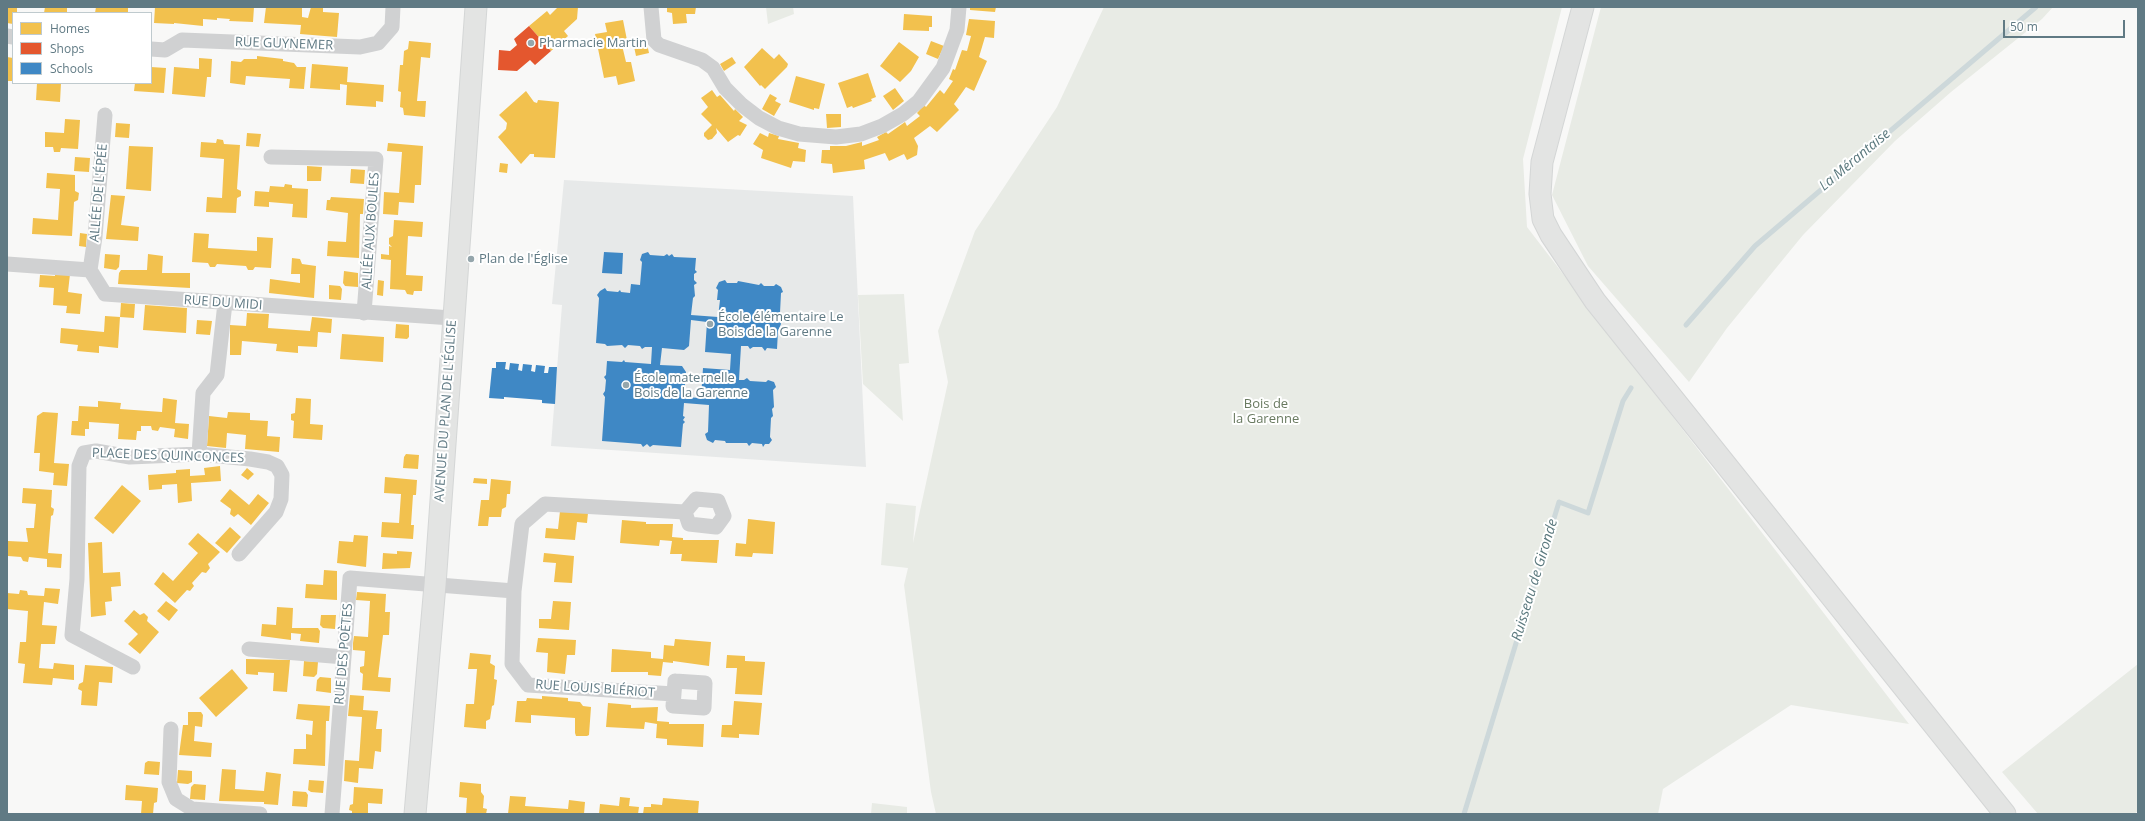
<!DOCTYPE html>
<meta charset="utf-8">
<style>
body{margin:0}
#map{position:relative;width:2145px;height:821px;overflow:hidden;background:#f8f8f7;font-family:"Open Sans",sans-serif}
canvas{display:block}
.frame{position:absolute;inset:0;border:8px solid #607a84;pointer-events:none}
.legend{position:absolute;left:12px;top:12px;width:140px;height:72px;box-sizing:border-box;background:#fff;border:1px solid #bfcace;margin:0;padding:5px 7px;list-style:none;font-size:12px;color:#607a84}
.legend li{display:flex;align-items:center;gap:8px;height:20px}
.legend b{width:20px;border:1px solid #bfcace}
.scale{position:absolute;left:2003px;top:20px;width:122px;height:18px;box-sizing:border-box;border:2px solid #607a84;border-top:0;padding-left:5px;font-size:12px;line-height:14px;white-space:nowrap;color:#607a84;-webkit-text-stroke:3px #fff;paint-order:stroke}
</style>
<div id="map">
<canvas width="2145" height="821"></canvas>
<div class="frame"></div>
<ul class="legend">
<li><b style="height:11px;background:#f2c14e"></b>Homes</li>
<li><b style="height:11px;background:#e4572e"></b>Shops</li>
<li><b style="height:11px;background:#3f88c5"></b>Schools</li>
</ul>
<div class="scale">50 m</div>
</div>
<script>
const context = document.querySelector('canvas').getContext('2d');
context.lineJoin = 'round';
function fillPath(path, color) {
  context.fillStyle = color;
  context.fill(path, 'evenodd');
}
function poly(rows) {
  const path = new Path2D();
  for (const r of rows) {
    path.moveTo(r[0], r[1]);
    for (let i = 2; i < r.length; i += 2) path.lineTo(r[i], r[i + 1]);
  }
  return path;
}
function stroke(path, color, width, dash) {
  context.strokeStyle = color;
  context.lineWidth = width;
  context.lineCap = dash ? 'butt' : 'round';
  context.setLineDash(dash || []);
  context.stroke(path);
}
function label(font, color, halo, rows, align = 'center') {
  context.font = font + ' "Open Sans",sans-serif';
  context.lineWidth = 4;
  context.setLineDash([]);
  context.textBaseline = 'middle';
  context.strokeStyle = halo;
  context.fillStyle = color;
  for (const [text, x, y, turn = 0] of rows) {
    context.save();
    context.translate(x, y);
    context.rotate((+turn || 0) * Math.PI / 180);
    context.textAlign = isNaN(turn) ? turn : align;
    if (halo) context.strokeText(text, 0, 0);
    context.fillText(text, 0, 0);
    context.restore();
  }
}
fillPath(poly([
 [564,180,853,196,866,467,551,446,562,305,552,304]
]), '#e7e9e9');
fillPath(poly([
 [766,7,793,7,794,14,768,24],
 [1104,7,1562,7,1523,159,1527,227,1909,724,1791,705,1663,789,1658,814,936,814,931,792,904,585,908,568,881,565,886,503,916,506,913,543,948,382,938,331,975,231,1057,107],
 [1601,7,2053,7,2042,19,1951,92,1895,141,1803,235,1727,328,1689,382,1588,266,1552,195],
 [904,294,909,363,899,364,903,421,863,384,858,295],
 [2138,664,2138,811,2134,814,2038,814,2002,772],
 [872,803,907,807,907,814,871,814]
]), '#e8ebe5');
fillPath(poly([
 [7,7,17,7,17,13,13,13,13,24,7,23],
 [45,7,67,7,67,13,44,13],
 [96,7,128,7,128,13,95,13],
 [155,7,254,7,253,22,229,21,230,19,217,18,217,20,203,19,203,26,174,23,174,24,154,23],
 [266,7,302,8,302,17,308,18,311,7,323,7,323,12,339,13,337,37,300,34,301,25,264,23],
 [558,7,578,7,577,19,564,31,568,36,551,51,529,26,547,11,550,15],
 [667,7,696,7,695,14,686,14,687,23,673,24,672,13,667,12],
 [970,7,996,7,995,12,970,10],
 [904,14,932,16,932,27,929,27,929,31,903,30],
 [969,19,995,21,994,38,985,37,979,57,987,61,974,91,966,87,954,104,959,110,937,132,930,126,914,138,918,146,917,155,907,160,904,154,889,161,885,153,864,160,865,169,833,173,832,164,821,163,822,150,830,150,830,146,846,146,862,142,862,146,879,140,877,137,886,132,888,134,905,122,907,126,920,116,917,113,924,105,926,107,940,90,944,94,953,81,949,79,953,69,955,70,962,50,967,51,971,36,966,35],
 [623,20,627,40,621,41,626,62,631,62,635,81,618,85,616,76,604,78,595,34,607,32,605,23],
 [646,39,649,53,636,56,633,42],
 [409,41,431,43,430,58,421,57,419,80,417,101,426,101,425,117,404,115,403,108,400,107,401,92,398,91,400,65,403,65,404,51,408,49],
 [931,41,944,46,938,59,926,54],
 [899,42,919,57,911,71,900,82,880,66],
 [762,48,774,59,779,54,788,64,787,67,765,89,761,85,760,86,744,67],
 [257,56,283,59,283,61,294,63,297,67,306,67,304,89,289,88,290,79,246,76,245,85,230,83,231,61,241,62,244,59,257,59],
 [7,57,13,58,13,81,7,81],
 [732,57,736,63,724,71,720,64],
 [199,58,212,59,211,77,207,77,205,97,172,94,174,67,199,69],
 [312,64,348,67,347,82,384,85,383,102,376,101,376,107,346,105,347,85,340,84,340,90,310,88],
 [151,67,166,68,164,93,134,91,135,83,151,83],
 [868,73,876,97,871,99,872,101,853,108,852,106,847,108,838,83],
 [796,76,825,84,819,109,814,108,814,110,789,102],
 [37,83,61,83,60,102,36,100],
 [895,88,904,101,893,110,883,96],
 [712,90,717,97,720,95,734,111,735,109,743,117,739,121,747,125,740,136,738,135,728,142,716,128,717,133,712,139,708,140,704,136,704,133,712,125,701,114,708,107,701,98],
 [526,91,534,102,537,103,538,100,559,102,555,158,534,157,534,154,530,154,521,164,498,137,506,129,507,123,499,115],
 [770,94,777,98,775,101,781,104,774,116,762,109],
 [826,114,841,114,841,127,827,128],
 [65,119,80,120,78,149,61,148,60,152,54,152,53,147,45,147,45,132,64,133],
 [116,123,130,124,129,138,115,137],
 [247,133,261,134,259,147,246,146],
 [760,133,768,137,769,133,779,136,778,139,799,143,798,148,806,150,805,162,793,161,791,168,761,158,763,150,753,144],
 [217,139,223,140,224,144,240,145,237,189,241,191,241,196,237,198,236,213,206,212,207,197,222,198,224,159,200,157,201,142,216,143],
 [388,143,423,146,421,185,415,185,414,203,399,202,398,215,383,214,384,192,399,193,402,152,387,151],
 [129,146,153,147,151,191,126,189],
 [75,157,90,158,89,172,74,171],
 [500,163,508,164,507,173,499,172],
 [307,166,322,167,321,181,307,181],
 [351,169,365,170,364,184,350,183],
 [47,173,75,175,75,191,79,193,78,200,74,202,72,236,32,234,33,218,58,220,60,189,46,188],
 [285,184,292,185,292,188,308,189,307,218,292,217,293,204,269,202,269,207,254,206,255,191,269,192,270,186,284,187],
 [111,195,125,196,121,225,139,227,138,241,106,239],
 [331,197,364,199,363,214,360,214,359,258,327,256,328,241,346,242,348,213,326,210,327,200,330,200],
 [394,220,423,222,422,237,408,236,406,275,423,276,422,291,414,291,413,295,407,294,405,290,390,289,391,260,381,259,381,254,389,255,389,246,392,247,389,244,389,238,393,236],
 [80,233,87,234,86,247,79,246],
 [194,233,209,234,208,248,257,251,257,237,273,238,271,268,255,267,253,270,248,270,246,266,217,264,215,267,210,267,208,263,192,262],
 [105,254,120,255,119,267,116,270,104,268],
 [148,254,163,256,162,273,190,273,190,288,118,284,119,273,121,270,147,270],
 [292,258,300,259,302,264,316,266,314,298,269,293,270,279,300,283,300,274,291,274],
 [344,271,358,273,358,287,345,286,343,283],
 [55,273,70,274,68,292,82,294,80,314,66,313,67,306,53,305,54,288,39,287,40,275,55,276],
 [378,280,384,281,383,296,377,295],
 [329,285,340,286,342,289,341,300,329,299],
 [121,303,135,304,134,318,120,317],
 [145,305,187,308,186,333,143,330],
 [247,313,269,314,268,328,310,331,312,317,332,319,331,333,318,332,317,347,298,346,298,353,276,351,277,344,242,341,241,355,230,355,230,325,246,326],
 [105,316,120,317,118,348,99,346,99,353,77,351,78,345,60,343,61,328,104,332],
 [197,320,212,321,210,335,196,334],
 [396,324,409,325,409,337,407,339,395,338],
 [342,334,384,337,383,362,340,359],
 [163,398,177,400,175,423,189,424,188,439,174,437,175,429,160,427,158,431,152,430,151,426,141,426,141,431,137,431,136,440,118,439,119,424,89,422,89,429,85,429,85,436,71,435,72,421,78,421,79,406,98,407,98,401,121,403,120,409,162,412],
 [296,398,311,399,310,424,323,425,322,440,293,438,294,421,291,420,291,414,295,413],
 [43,412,58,413,54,463,69,464,67,486,53,485,54,473,39,471,40,453,34,453,35,441,37,416],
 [228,412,250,413,250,420,268,421,267,436,280,437,279,452,245,449,246,435,227,433,226,448,207,446,209,416,227,418],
 [406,454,419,455,418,469,403,468,404,457],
 [220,466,221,481,191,483,192,501,178,503,177,484,162,485,162,489,149,490,148,475,176,473,176,470,190,469,190,476,205,475,204,468],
 [247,468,254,474,248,480,241,475],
 [385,477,417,480,416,495,413,495,411,525,414,525,413,539,381,537,382,522,399,523,401,494,384,493],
 [474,478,487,479,487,484,473,483],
 [491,479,511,481,510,494,507,494,506,507,502,509,501,517,489,517,488,526,478,526,481,500,489,500],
 [122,485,141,501,113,534,94,518],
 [23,488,52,490,51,507,54,509,53,515,51,516,48,553,62,554,61,568,47,567,47,559,29,557,28,562,23,561,21,557,8,556,8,541,28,542,26,528,34,528,36,504,22,503],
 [230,489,249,505,258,494,269,503,251,525,238,514,234,517,230,514,231,509,220,501],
 [560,511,588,513,587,523,577,522,575,540,545,538,546,528,558,529],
 [748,519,775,522,773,554,753,553,752,557,735,556,736,543,746,544],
 [622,520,646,522,646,524,673,524,672,537,683,538,683,540,719,540,717,563,681,561,682,554,670,554,672,541,660,540,659,546,620,543],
 [230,527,241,537,227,553,215,543],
 [198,533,220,552,208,564,210,568,206,573,202,572,192,583,194,586,190,591,187,590,175,603,154,584,163,572,173,581,198,553,188,544],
 [354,535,368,536,366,567,337,563,339,541,353,542],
 [102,542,103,573,120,572,121,586,111,587,112,601,105,602,106,615,91,617,88,543],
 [397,551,412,552,410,568,382,569,383,553,397,554],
 [544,553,574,556,572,583,554,582,556,563,543,562],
 [324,570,337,571,337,600,305,598,306,584,323,585],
 [45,588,60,589,58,604,44,602,42,625,57,626,55,644,41,644,39,668,53,669,54,663,74,665,74,680,53,678,52,685,23,683,25,664,18,663,20,642,26,642,28,611,7,609,7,593,19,594,20,590,27,591,28,595,44,596],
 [357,592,386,594,385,612,390,612,389,635,383,635,378,677,391,678,390,692,362,690,363,674,360,672,360,667,364,666,365,651,353,650,353,643,354,636,368,637,370,601,356,600],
 [166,601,178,610,169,621,157,611],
 [553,601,571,602,569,630,539,628,539,619,551,619],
 [277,607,293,608,292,628,318,628,320,631,319,643,300,641,301,634,291,633,291,640,261,636,262,624,276,625],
 [134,610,140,615,144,613,148,617,147,621,159,632,140,654,128,644,138,634,124,621],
 [321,615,336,615,335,629,323,628,320,625],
 [538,638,576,640,575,655,567,655,565,674,547,672,548,653,536,652],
 [675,639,711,642,709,666,673,661,673,663,663,662,661,676,648,675,648,672,611,672,612,649,651,652,651,658,663,659,664,645,674,646],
 [470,653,491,655,490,663,495,666,494,679,497,680,494,705,492,706,490,719,486,721,486,729,464,727,466,704,474,704,477,669,468,669],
 [727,655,745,656,745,661,765,662,762,695,735,694,737,668,726,668],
 [246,659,290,660,287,692,273,691,274,673,258,672,258,675,246,674],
 [304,661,318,662,317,674,314,677,303,676],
 [85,665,113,667,112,683,99,682,97,706,81,705,82,691,78,689,79,684,83,682],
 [232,669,248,688,216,717,199,698],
 [320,677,331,678,331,693,316,691,317,680],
 [350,695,364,696,363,710,378,711,376,729,382,729,381,752,375,751,373,769,359,768,358,783,344,781,345,760,359,761,362,717,348,716],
 [542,696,568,698,568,701,580,702,583,706,591,707,589,735,587,736,576,736,575,733,575,718,531,715,531,723,515,722,517,701,526,701,527,698,542,699],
 [734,701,762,703,759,735,739,734,739,738,721,737,722,725,732,725],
 [608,703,631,705,631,708,658,707,657,721,669,722,669,724,704,724,703,747,667,745,667,739,656,738,657,724,645,722,644,729,606,727],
 [298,704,330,706,329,721,326,721,325,766,293,764,294,749,306,749,306,734,312,735,313,721,296,719],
 [188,712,201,712,203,715,202,727,195,726,194,741,212,743,211,757,179,755,183,725,188,725],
 [148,761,160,762,159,775,144,774,145,763],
 [222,769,236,770,235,789,264,791,266,772,281,774,278,805,264,804,264,802,219,801],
 [178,770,192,771,192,782,188,784,177,783],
 [309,780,324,781,323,793,311,792,308,790],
 [460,782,481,784,481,792,484,796,483,808,487,809,486,814,466,814,467,798,459,797],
 [194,784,206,785,205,800,190,799,191,787],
 [126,785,158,788,157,802,154,803,153,814,141,814,142,801,125,800],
 [354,787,383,789,382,804,368,803,368,814,352,814,352,811,349,810,350,805,353,804],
 [293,791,306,792,308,795,307,807,292,806],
 [510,796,526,797,525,806,568,809,569,800,585,802,584,814,508,814],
 [620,797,630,798,629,806,639,807,638,814,599,814,600,804,619,806],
 [663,798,699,801,698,814,643,814,644,807,651,807,651,804,662,805]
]), '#f2c14e');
fillPath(poly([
 [529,26,551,51,535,65,530,60,517,71,498,70,499,50,510,51,517,45,514,39]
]), '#e4572e');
fillPath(poly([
 [604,252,623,253,622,274,602,273],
 [648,252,650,255,664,256,667,254,669,256,672,254,674,257,696,258,695,270,697,272,694,274,694,280,697,283,694,285,695,296,693,298,691,315,718,317,720,300,717,300,718,290,716,288,719,282,725,280,727,283,737,283,738,281,759,285,761,283,764,286,774,286,776,284,781,287,783,292,781,293,780,313,782,316,779,317,781,324,778,331,777,349,767,348,765,351,762,347,753,347,750,349,748,346,741,346,739,380,744,380,747,378,750,381,766,382,768,380,774,382,776,387,773,390,774,407,772,409,773,416,771,418,770,437,772,440,769,444,765,444,763,447,762,444,752,443,749,446,747,443,726,443,725,441,715,440,713,443,707,440,705,434,708,432,709,405,684,403,683,416,685,417,683,420,685,422,683,424,681,447,653,445,650,447,647,444,643,447,641,444,602,441,605,397,603,394,605,391,606,380,604,377,606,375,607,361,622,362,624,360,625,362,651,364,652,347,645,347,642,349,640,346,628,345,625,348,622,345,607,346,605,344,596,343,599,298,597,295,600,291,605,288,607,291,618,292,620,290,621,292,630,293,631,284,640,285,642,262,640,260,642,254],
 [691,320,707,322,705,352,731,354,730,370,703,368,701,398,684,397,686,372,682,366,660,365,662,348,684,350,689,346],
 [496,362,506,362,505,369,509,370,510,363,519,364,518,370,522,371,523,364,532,365,531,371,535,372,536,365,545,366,544,373,548,373,549,367,557,367,555,404,542,403,542,400,504,397,504,399,489,398,492,368,496,368]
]), '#3f88c5');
stroke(poly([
 [1686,325,1755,246,2036,7],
 [1464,814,1559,502,1588,513,1623,401,1631,388]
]), '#cdd8da', 5);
const secondary = poly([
 [1583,7,1542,162,1540,194,1543,219,1551,235,1595,301,2005,814],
 [415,814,435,585,476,7]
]);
stroke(secondary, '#d4d6d6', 23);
stroke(poly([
 [651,7,654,40,659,45,702,60,713,68,725,88,742,105,759,118,778,128,799,134,836,137,861,134,882,126,903,114,919,101,943,68,957,30,959,7],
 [7,36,13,37],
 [151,49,165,50,182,40,360,47,378,43,392,27,393,7],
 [271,157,376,159,364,313],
 [7,264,90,270,105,294,452,318],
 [90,270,95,237,105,115],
 [199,454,203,393,217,375,225,303],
 [514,591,522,524,545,504,685,512,689,524,716,527,724,516,718,501,696,499,685,512],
 [249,649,344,657],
 [133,667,72,635,77,579,79,466,84,453,96,451,130,457,199,454,250,459,268,462,277,466,282,475,281,499,276,512,239,554],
 [675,681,705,683,704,708,673,706,675,681],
 [171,729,169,782,176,799,192,809,260,814],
 [332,814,350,578,514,591,512,664,528,685,674,694]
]), '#d0d1d2', 15);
stroke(secondary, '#e3e4e3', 21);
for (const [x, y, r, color] of [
 [531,43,4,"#95a6ac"],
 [471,259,4,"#95a6ac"],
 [710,324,4,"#95a6ac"],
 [626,385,4,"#95a6ac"]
]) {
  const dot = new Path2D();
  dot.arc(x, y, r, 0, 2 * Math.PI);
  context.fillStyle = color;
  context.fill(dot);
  stroke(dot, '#fff', 1.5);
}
label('13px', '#607a84', '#fff', [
 ["Pharmacie Martin",539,43],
 ["Plan de l'Église",479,259],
 ["École élémentaire Le",718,317],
 ["Bois de la Garenne",718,332],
 ["École maternelle",634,378],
 ["Bois de la Garenne",634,393]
], 'left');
label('13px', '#607a84', '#fff', [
 ["RUE GUYNEMER",284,44,2],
 ["ALLÉE DE L'ÉPÉE",99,193,-85],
 ["ALLÉE AUX BOULES",371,231,-86],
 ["RUE DU MIDI",223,303,4],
 ["AVENUE DU PLAN DE L'ÉGLISE",446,411,-86],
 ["PLACE DES QUINCONCES",168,456,2],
 ["RUE DES POÈTES",344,654,-85],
 ["RUE LOUIS BLÉRIOT",595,689,4]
]);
label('13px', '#697a60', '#fff', [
 ["Bois de",1266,404],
 ["la Garenne",1266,419]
]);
label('italic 14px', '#5b797e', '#fff', [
 ["La Mérantaise",1855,160,-40],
 ["Ruisseau de Gironde",1535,580,-73]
]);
</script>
